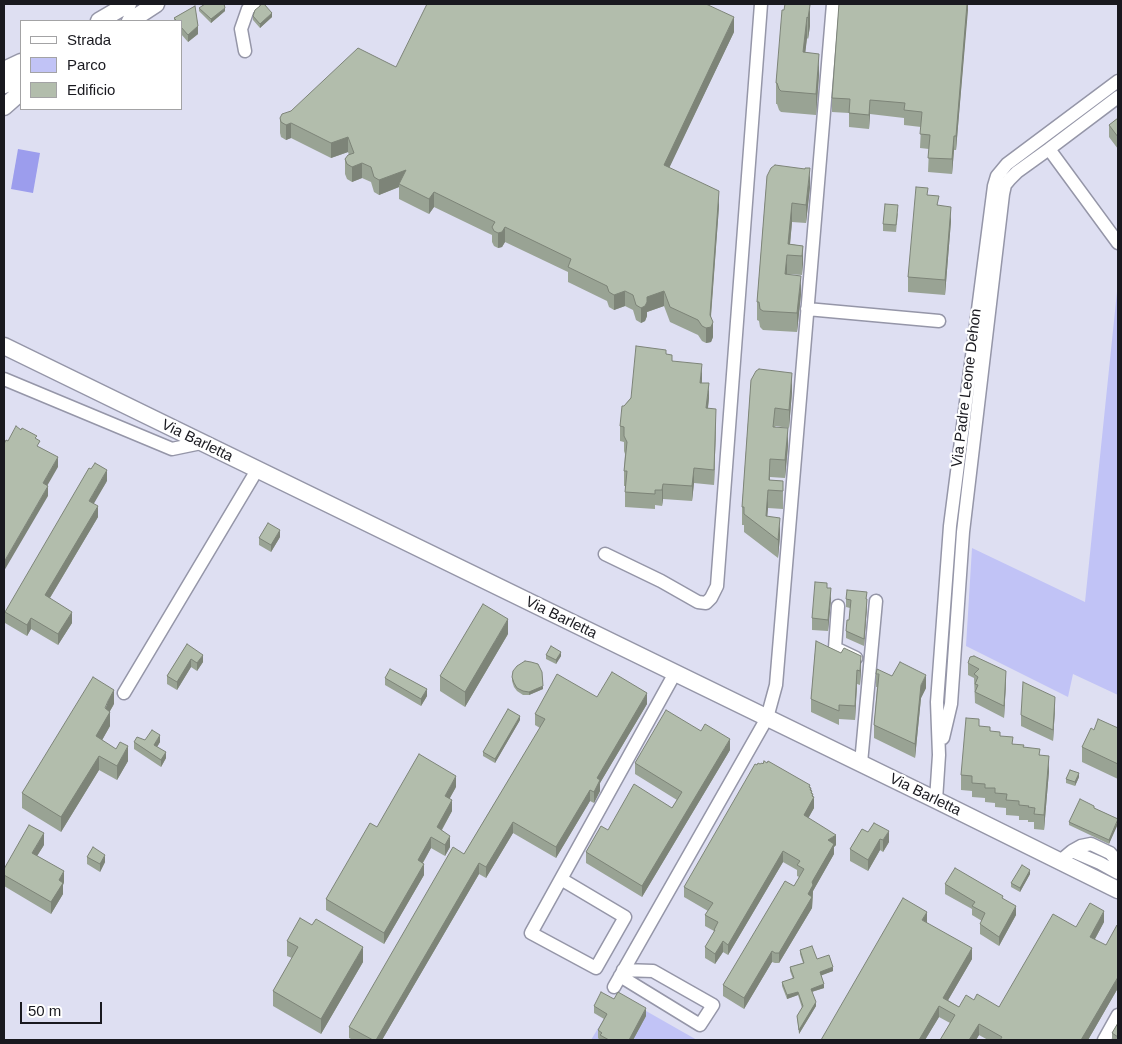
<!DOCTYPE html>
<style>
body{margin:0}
#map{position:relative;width:1122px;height:1044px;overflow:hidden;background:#dedff2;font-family:Helvetica,sans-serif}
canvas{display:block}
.frame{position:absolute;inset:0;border:5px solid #19191f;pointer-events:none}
.legend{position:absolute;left:20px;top:20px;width:162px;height:90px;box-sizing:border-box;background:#fff;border:1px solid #a3a3a5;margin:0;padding:6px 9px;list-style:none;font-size:15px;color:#19191f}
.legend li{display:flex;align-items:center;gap:10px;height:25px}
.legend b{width:25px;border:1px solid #a3a3a5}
.scale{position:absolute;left:20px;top:1002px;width:82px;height:22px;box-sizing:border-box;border:2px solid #19191f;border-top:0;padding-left:6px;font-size:15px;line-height:18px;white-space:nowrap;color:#19191f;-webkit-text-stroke:4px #fff;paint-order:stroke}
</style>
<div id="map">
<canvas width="1122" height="1044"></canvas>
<div class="frame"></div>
<ul class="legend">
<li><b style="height:6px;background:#fff"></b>Strada</li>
<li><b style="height:14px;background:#c1c3f6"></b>Parco</li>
<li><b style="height:14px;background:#b2bdac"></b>Edificio</li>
</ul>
<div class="scale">50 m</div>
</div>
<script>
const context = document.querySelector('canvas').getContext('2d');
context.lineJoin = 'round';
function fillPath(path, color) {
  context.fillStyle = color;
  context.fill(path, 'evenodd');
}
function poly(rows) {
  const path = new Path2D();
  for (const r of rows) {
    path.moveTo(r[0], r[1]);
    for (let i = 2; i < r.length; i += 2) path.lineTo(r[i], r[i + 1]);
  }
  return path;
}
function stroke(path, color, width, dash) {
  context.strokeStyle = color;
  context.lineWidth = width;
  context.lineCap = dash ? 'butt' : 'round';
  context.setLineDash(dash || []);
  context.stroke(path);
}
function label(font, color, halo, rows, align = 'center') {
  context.font = font + ' Helvetica,sans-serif';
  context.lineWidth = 4.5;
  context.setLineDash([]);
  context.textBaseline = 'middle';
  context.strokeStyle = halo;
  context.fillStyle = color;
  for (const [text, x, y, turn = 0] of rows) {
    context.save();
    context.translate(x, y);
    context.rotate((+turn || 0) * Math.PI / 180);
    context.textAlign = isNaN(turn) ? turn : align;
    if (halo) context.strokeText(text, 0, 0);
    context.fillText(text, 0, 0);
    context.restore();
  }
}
fillPath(poly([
 [1118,282,1118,695,1073,674,1068,697,966,646,972,548,1085,602],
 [618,995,697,1040,591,1040]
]), '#c1c3f6');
fillPath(poly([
 [18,149,40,153,33,193,11,189]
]), '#9c9ded');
const minor = poly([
 [245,51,241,29,248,9,254,4],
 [1049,149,1118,243],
 [807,309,939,321],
 [4,379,172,449,201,443],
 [605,554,661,581,698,602,706,603,711,598,717,586,761,4],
 [838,606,835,648,856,658],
 [124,693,257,470],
 [943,738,951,704,963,532,1003,194,1005,185,1010,179,1017,172,1049,149,1118,97],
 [861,763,876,601],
 [936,800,939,755,937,702,950,526,994,186,997,176,1007,164,1118,81],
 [1072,851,1081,846,1091,844,1110,853,1118,862],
 [1060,861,1072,851,1100,863,1118,873],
 [561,879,625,917,596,968,531,933,675,673],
 [620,976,700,1025,713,1005,653,971,623,970],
 [614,987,767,718,776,685,833,4],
 [1104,1040,1118,1015]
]);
const major = poly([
 [99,21,128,4],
 [130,21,156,4],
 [4,70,21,62],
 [4,85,21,78],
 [4,107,21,92],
 [4,346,936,800,1118,890]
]);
stroke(minor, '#9596a8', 15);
stroke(major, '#9596a8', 19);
stroke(minor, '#fff', 12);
stroke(major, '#fff', 16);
fillPath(poly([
 [808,4,810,26,808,39,807,38,805,52,819,75,816,115,781,112,779,110,777,104,776,104,776,83,784,10],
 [968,4,956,150,954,150,952,174,928,172,929,149,920,148,921,127,904,125,904,118,870,114,869,129,849,127,849,113,832,112,832,98],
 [195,6,198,26,198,34,188,42,181,34,181,21,174,21,174,18],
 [199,8,225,11,211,23,199,11],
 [253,16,272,17,260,28,253,20],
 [734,32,669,167,719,206,711,317,713,337,711,342,706,343,702,341,698,335,670,322,664,306,647,312,647,316,645,321,641,323,636,320,633,310,625,306,614,310,609,307,607,301,568,282,568,272,505,242,502,247,498,248,494,246,492,242,492,235,434,207,429,214,399,199,399,187,379,195,374,192,371,182,362,178,352,182,347,179,345,174,345,159,349,155,348,152,331,158,291,138,286,140,281,137,280,133,280,118,291,111,396,67],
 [1118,118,1118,149,1109,137,1109,125],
 [767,176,810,187,806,223,792,222,790,244,803,246,802,275,787,274,801,294,797,332,763,330,760,327,759,321,757,320,757,302],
 [928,195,939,206,951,221,945,295,908,292,908,277],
 [898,213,896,232,883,231,883,224],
 [666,354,672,361,702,379,702,383,709,398,708,408,716,424,714,485,694,483,692,501,663,499,662,506,655,505,655,509,625,507,625,486,624,486,624,471,625,454,624,451,624,442,620,441,620,426,624,406],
 [751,380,792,392,789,428,775,426,788,446,785,478,770,477,770,480,783,481,783,509,768,508,767,517,780,536,778,558,744,532,744,525,742,525,742,507],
 [107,481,93,503,98,517,50,598,72,623,58,645,31,629,27,636,5,623,5,612],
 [280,537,271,552,259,545,259,538],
 [831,599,828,631,812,630,812,618],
 [846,599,867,599,867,606,864,646,846,638,846,631,849,620,850,608,846,607],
 [508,634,465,707,440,691,440,676],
 [816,641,861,670,860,685,857,684,855,720,839,719,839,725,811,712,811,699],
 [187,644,203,662,197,671,191,667,177,690,167,684,167,676],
 [546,655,561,656,556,664,546,659],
 [968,663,1006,682,1004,718,975,703,974,678,968,675],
 [876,674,892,676,926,688,921,698,915,758,874,738,874,725,877,687,876,687],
 [512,677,543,689,529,695,523,695,517,691,514,687,512,681],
 [385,678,427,696,421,706,385,685],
 [597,697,647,704,600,783,600,791,594,803,590,801,556,858,513,833,486,878,479,874,382,1040,353,1040,349,1038,349,1027,464,854,540,728,535,725,535,714],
 [114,704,110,711,110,726,102,740,128,761,117,780,99,770,61,832,22,808,22,793],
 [1055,708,1053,741,1021,726,1021,715],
 [520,720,495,763,483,756,483,752],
 [979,726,1000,736,1013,744,1024,747,1040,755,1049,771,1044,830,1034,829,1034,822,1028,822,1028,820,1019,820,1019,816,1006,815,1006,808,995,807,995,803,985,802,985,798,972,797,972,791,961,790,961,775],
 [1118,728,1118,779,1082,762,1082,747,1094,730],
 [145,740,160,742,157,747,166,758,161,767,134,749,134,742],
 [730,750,642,897,586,863,586,852,672,808,677,800,635,774,635,763],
 [1079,777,1075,786,1066,783,1066,779],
 [456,787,449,799,452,811,442,830,450,847,445,856,431,848,423,863,424,875,384,944,326,910,326,899],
 [810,787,813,796,814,808,808,818,836,845,834,847,834,854,813,891,812,908,779,963,775,963,772,962,744,1009,723,996,723,985,794,886,799,877,797,876,797,870,783,862,728,955,723,952,715,964,705,958,705,947,714,933,714,931,705,926,705,915,708,911,684,897,684,887],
 [1094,808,1118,819,1109,844,1069,825,1069,822],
 [862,829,889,842,883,852,880,850,868,871,850,861,850,849],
 [44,845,37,856,64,882,63,885,63,894,51,914,4,886,4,869],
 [87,857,105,862,100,872,87,864],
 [1030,874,1020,892,1011,887,1011,883],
 [945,884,1003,899,1016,915,999,946,980,934,980,924,982,921,972,915,972,909,945,894],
 [1104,922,1095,939,1118,988,1088,1040,988,1040,979,1035,976,1040,940,1040,950,1023,939,1017,925,1040,821,1040,927,923,972,959,948,1000,959,1007,974,1000,999,1007,1076,927],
 [287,941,363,962,321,1034,273,1006,273,991,292,958,287,956],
 [800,950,817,959,833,971,821,975,824,988,812,992,816,1006,799,1034,797,1016,802,1008,798,995,787,999,782,986,782,982,793,979,790,971,790,967,803,963,800,954],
 [594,1006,646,1016,633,1040,600,1040,598,1038,598,1030,604,1019,594,1013],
 [1118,1023,1118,1040,1112,1040,1112,1033]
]), '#99a394');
fillPath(poly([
 [967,4,968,4,968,10,956,150,956,136],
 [810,5,810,26,808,39,808,18],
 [225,8,225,11,211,23,211,19],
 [272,13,272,17,260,28,260,24],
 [734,17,734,32,664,179,664,165],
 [807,17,807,38,803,73,803,52],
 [198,26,198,34,188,42,188,35],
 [819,54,819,75,816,115,816,94],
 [870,100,870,114,869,129,869,115],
 [291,123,291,138,286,140,286,125],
 [954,136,954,150,952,174,952,159],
 [348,137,348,152,331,158,331,143],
 [362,163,362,178,352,182,352,167],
 [810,168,810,187,806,223,806,205],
 [406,170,399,184,399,187,379,195,379,180],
 [719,191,719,206,710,327,713,322,713,337,711,342,706,343,706,328,710,315],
 [434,192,434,207,429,214,429,199],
 [792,203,792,222,789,255,788,244],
 [951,207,951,221,945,295,945,280],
 [505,227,505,242,502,247,498,248,498,233],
 [803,246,803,264,802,275,802,256],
 [787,255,787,274,785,293,785,274],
 [801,276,801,294,797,332,797,313],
 [625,291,625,306,614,310,614,295],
 [664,291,664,306,647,312,647,316,645,321,641,323,641,308,647,297],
 [702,364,702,379,700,398,700,383],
 [792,373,792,392,789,428,789,410],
 [709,383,709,398,706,423,706,408],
 [716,409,716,424,714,485,714,470],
 [788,428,788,446,785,478,785,460],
 [58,457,58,467,43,493,43,483],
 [770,459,770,477,769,490,769,480],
 [694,468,694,483,692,501,692,486],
 [107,470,107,481,89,512,89,501],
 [663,484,663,499,662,506,662,490],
 [48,486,48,496,4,571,4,562],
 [768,490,768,508,766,531,766,516],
 [98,506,98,517,45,606,45,595],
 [780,518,780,536,778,558,778,540],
 [280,530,280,537,271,552,271,545],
 [831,588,831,599,828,631,828,620],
 [867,599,867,606,864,646,864,639],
 [72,612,72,623,58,645,58,634],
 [31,618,31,629,27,636,27,625],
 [508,619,508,634,465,707,465,692],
 [561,652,561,656,556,664,556,660],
 [203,655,203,662,197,671,197,663],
 [861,656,861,670,860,685,860,671],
 [191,659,191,667,177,690,177,682],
 [857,670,857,684,855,720,855,706],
 [1006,671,1006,682,1004,718,1004,706],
 [926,675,926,688,921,698,915,758,915,744,921,685],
 [543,686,543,689,529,695,529,692],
 [427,689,427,696,421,706,421,699],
 [114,690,114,704,107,716,110,712,110,726,96,751,96,736,108,701],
 [647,693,647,704,600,783,600,791,594,803,594,792,597,778],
 [1055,697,1055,708,1053,741,1053,730],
 [520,716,520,720,495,763,495,759],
 [160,735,160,742,154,752,154,745],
 [730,739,730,750,642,897,642,886],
 [128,746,128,761,117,780,117,766],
 [166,752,166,758,161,767,161,760],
 [99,756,99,770,61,832,61,817],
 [1049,756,1049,771,1044,830,1044,815],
 [1079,773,1079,777,1075,786,1075,782],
 [456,776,456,787,445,807,445,796],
 [810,785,810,789,811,788,812,795,813,794,813,799,814,797,814,808,804,826,804,815],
 [590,790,590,801,556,858,556,847],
 [452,800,452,811,437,838,437,827],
 [1118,820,1118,824,1109,844,1109,840],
 [513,822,513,833,486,878,486,867],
 [889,831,889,842,883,852,883,840],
 [44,833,44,845,32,864,32,853],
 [836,835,836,845,834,847,834,854,813,891,812,908,779,963,779,953,808,894,828,840],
 [450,836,450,847,445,856,445,845],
 [431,837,431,848,418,871,418,860],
 [880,839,880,850,868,871,868,860],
 [783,851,783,862,728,955,728,945],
 [105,855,105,862,100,872,100,864],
 [479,863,479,874,382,1040,376,1040],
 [424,864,424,875,384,944,384,933],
 [1030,870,1030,874,1020,892,1020,888],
 [64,871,64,882,63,885,63,894,51,914,51,902,59,880],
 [1016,906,1016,915,999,946,999,937],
 [1104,911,1104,922,1090,948,1090,937],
 [927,912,927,923,922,920],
 [723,941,723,952,715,964,715,954],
 [363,947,363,962,321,1034,321,1019],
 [972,948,972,959,943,1009,943,998],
 [772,951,772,962,744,1009,744,998],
 [833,967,833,971,820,976,820,972],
 [1118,977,1118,988,1088,1040,1081,1040],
 [824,984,824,988,811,992,811,989],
 [798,992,798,995,787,999,787,995],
 [816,1002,816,1006,799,1034,799,1030],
 [939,1006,939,1017,925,1040,919,1040],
 [646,1008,646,1016,633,1040,629,1040],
 [979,1024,979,1035,976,1040,969,1040]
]), '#7d8478');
const building = poly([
 [205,4,224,4,225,8,211,19,199,8,205,4],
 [261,4,264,4,272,13,260,24,253,16,255,10,260,6,261,4],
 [427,4,706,4,734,17,664,165,719,191,710,315,713,322,711,327,706,328,702,326,698,320,670,307,664,291,647,297,647,302,645,306,641,308,636,305,633,295,625,291,614,295,609,292,607,286,568,267,571,259,505,227,502,232,498,233,494,231,492,227,495,222,434,192,429,199,399,184,406,170,379,180,374,177,371,167,362,163,352,167,347,164,345,159,348,155,354,153,348,137,331,143,291,123,286,125,281,122,280,118,282,114,291,111,358,48,396,67,427,4],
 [785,4,807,4,810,5,808,18,807,17,803,52,819,54,816,94,781,91,779,89,777,83,776,83,782,10,784,10,785,4],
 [839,4,967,4,956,136,954,136,952,159,928,158,930,135,920,134,922,112,904,110,905,103,870,100,869,115,849,113,850,99,832,98,839,4],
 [195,6,198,26,188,35,181,27,181,21,177,21,174,18,195,6],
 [1118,118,1118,137,1109,125,1118,118],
 [775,165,805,169,805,168,810,168,806,205,792,203,788,244,803,246,802,256,787,255,785,274,801,276,797,313,763,311,760,309,759,302,757,302,767,176,771,168,775,165],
 [916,187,928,188,927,195,939,196,937,205,951,207,945,280,908,277,916,187],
 [885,204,898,205,896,225,883,224,885,204],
 [636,346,666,350,666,354,672,355,672,361,702,364,700,383,709,383,706,408,716,409,714,470,694,468,692,486,663,484,662,490,655,490,655,494,625,492,627,471,624,471,627,442,624,436,624,427,620,426,622,406,624,406,631,398,636,346],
 [759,369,792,373,789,410,775,408,773,427,788,428,785,460,770,459,769,480,783,481,783,491,768,490,766,516,780,518,778,540,744,514,744,507,742,507,751,380,756,371,759,369],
 [16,426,21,430,22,428,37,436,35,438,40,441,37,446,58,457,43,483,48,486,4,562,4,444,6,440,8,441,16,426],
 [95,463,107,470,89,501,98,506,45,595,72,612,58,634,31,618,27,625,5,612,89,468,91,469,95,463],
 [268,523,280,530,271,545,259,538,268,523],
 [815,582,827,583,827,588,831,588,828,620,812,618,815,582],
 [847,590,867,592,866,599,867,599,864,639,846,631,847,620,849,620,851,600,846,599,847,590],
 [483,604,508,619,465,692,440,676,483,604],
 [816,641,841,653,844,648,861,656,860,671,857,670,855,706,839,705,839,711,811,699,816,641],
 [187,644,203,655,197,663,191,659,177,682,167,676,187,644],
 [551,646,561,652,556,660,546,655,551,646],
 [974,656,1006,671,1004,706,975,692,978,685,975,684,978,677,974,674,979,669,968,663,970,657,974,656],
 [525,661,531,662,538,664,542,672,543,686,529,692,523,691,517,688,514,683,512,677,513,671,517,666,525,661],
 [900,662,926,675,921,685,915,744,874,725,879,674,876,674,877,669,892,676,900,662],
 [390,669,427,689,421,699,385,678,390,669],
 [612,672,647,693,597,778,600,780,594,792,590,790,556,847,513,822,486,867,479,863,376,1040,373,1040,349,1027,453,847,464,854,545,719,535,714,557,674,597,697,612,672],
 [93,677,114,690,108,701,105,708,110,712,96,736,116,749,120,742,128,746,117,766,99,756,61,817,22,793,93,677],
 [1023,682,1055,697,1053,730,1021,715,1023,682],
 [508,709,520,716,495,759,483,752,508,709],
 [666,710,701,731,705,724,730,739,642,886,586,852,601,826,608,830,634,784,672,808,682,792,635,763,666,710],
 [966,718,979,719,979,726,990,727,990,731,1000,732,1000,736,1013,737,1012,744,1024,745,1023,747,1040,749,1039,755,1049,756,1044,815,1034,814,1035,808,1028,807,1029,806,1019,805,1019,801,1006,800,1007,794,995,793,995,788,985,788,985,784,972,783,972,776,961,775,966,718],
 [1098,719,1118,728,1118,764,1082,747,1091,728,1094,730,1098,719],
 [152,730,160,735,154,745,166,752,161,760,134,742,137,737,145,740,152,730],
 [419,754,456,776,445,796,452,800,437,827,450,836,445,845,431,837,418,860,424,864,384,933,326,899,370,823,377,827,419,754],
 [764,761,767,763,768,761,810,785,809,787,811,788,810,790,812,791,811,793,813,794,812,796,814,797,804,815,836,835,828,840,834,844,812,882,813,885,808,894,812,897,779,953,775,953,772,951,744,998,723,985,785,881,794,886,804,869,797,865,800,861,783,851,728,945,723,941,715,954,705,947,715,930,714,930,718,922,705,915,713,903,684,887,755,764,757,765,758,763,760,764,762,763,763,764,764,761],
 [1070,770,1079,773,1075,782,1066,779,1070,770],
 [1080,799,1094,806,1094,808,1118,819,1109,840,1069,822,1080,799],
 [874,823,889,831,883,840,880,839,868,860,850,849,862,829,868,832,874,823],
 [29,825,44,833,32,853,64,871,59,880,63,883,51,902,4,875,4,869,29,825],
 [93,847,105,855,100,864,87,857,93,847],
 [1022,865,1030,870,1020,888,1011,883,1022,865],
 [955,868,1003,896,1002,898,1016,906,999,937,980,924,985,913,972,906,975,902,945,884,955,868],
 [903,898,927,912,922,920,972,948,943,998,959,1007,966,995,974,1000,977,994,999,1007,1053,914,1076,927,1090,903,1104,911,1090,937,1106,945,1117,925,1118,925,1118,977,1081,1040,1000,1040,1002,1037,979,1024,969,1040,940,1040,955,1015,939,1006,919,1040,821,1040,903,898],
 [300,918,312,925,316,919,363,947,321,1019,273,991,298,947,287,941,300,918],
 [812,946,817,959,829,955,833,967,820,972,824,984,811,989,816,1002,799,1030,797,1016,803,1006,798,992,787,995,782,982,794,978,790,967,804,963,800,950,812,946],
 [601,992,614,999,618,992,646,1008,629,1040,609,1040,600,1035,602,1033,598,1030,607,1014,594,1006,601,992],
 [1118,1023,1118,1037,1112,1033,1118,1023]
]);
fillPath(building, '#b2bdac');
stroke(building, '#7d8478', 1);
label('15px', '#19191f', '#fff', [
 ["Via Padre Leone Dehon",967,388,-83],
 ["Via Barletta",197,441,26],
 ["Via Barletta",561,618,26],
 ["Via Barletta",925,795,26]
]);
</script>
